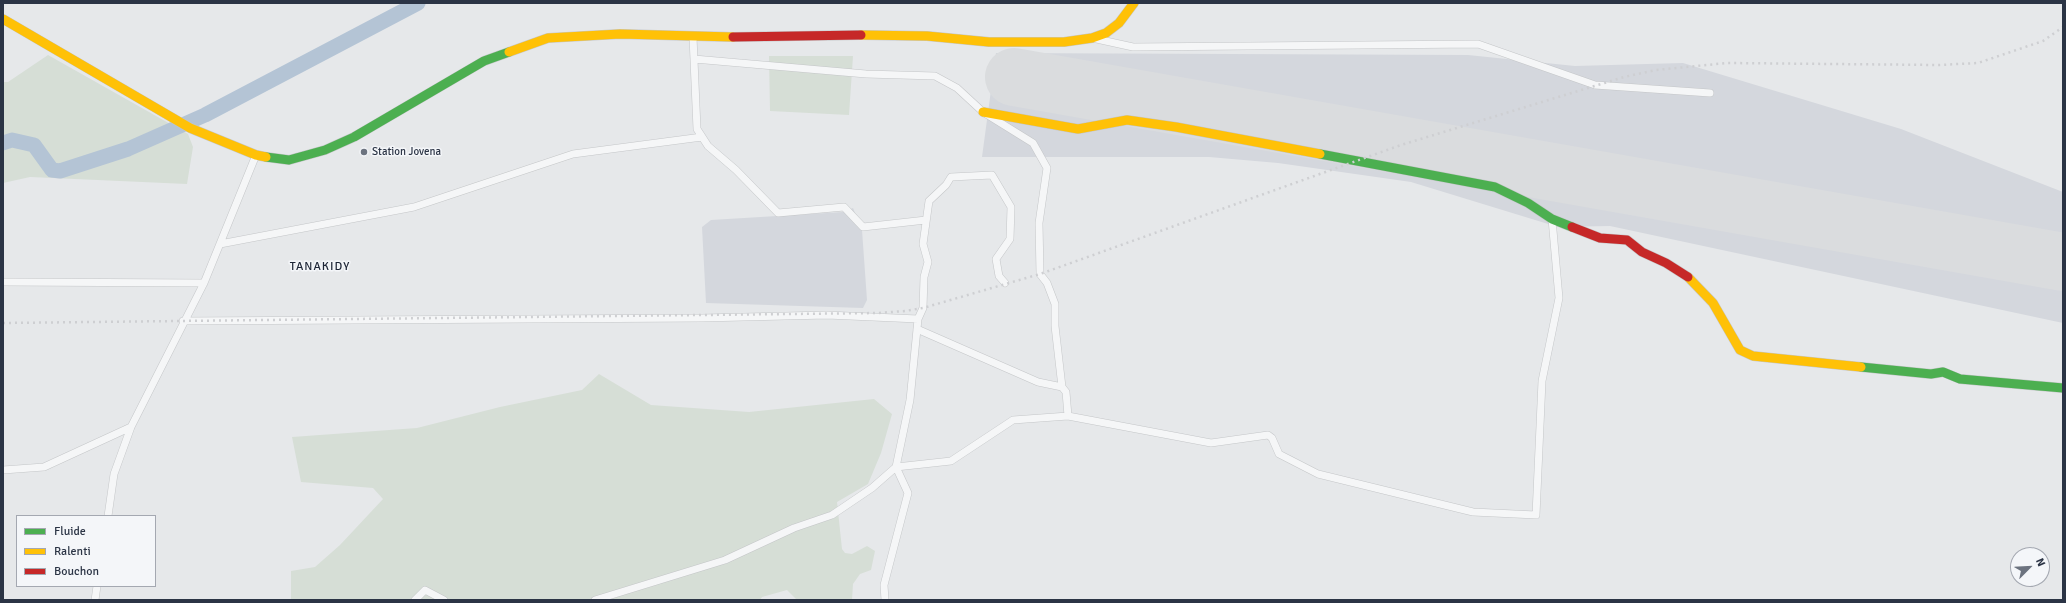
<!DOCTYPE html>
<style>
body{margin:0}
#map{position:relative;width:2066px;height:603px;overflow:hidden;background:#e6e8ea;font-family:Signika,sans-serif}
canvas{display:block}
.frame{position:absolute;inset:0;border:4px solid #2b3445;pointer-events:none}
.legend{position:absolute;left:16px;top:515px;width:140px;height:72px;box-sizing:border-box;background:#f4f6f9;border:1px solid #a4a8b1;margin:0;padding:5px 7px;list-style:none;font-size:12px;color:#2b3445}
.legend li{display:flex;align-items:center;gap:8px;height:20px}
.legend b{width:20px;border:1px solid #a4a8b1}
.north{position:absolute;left:2010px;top:547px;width:40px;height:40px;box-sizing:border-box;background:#f4f6f9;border:1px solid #a4a8b1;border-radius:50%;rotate:66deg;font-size:11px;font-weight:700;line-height:16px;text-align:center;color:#2b3445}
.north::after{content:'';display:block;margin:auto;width:14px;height:18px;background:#6c737f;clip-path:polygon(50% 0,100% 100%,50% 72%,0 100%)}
</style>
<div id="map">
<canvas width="2066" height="603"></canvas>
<div class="frame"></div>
<ul class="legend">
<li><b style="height:5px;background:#4caf50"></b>Fluide</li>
<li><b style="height:5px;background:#ffc107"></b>Ralenti</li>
<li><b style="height:5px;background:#c62828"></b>Bouchon</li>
</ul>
<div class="north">N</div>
</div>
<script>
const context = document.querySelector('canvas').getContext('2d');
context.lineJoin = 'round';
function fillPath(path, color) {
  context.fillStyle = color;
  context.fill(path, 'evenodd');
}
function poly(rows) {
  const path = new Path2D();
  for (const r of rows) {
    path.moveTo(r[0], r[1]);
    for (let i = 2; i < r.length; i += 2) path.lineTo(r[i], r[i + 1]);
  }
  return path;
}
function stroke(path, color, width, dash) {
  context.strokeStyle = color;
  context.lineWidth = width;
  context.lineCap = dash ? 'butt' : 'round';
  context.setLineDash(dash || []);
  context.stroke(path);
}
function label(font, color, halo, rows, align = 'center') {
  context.font = font + ' Signika,sans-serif';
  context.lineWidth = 3;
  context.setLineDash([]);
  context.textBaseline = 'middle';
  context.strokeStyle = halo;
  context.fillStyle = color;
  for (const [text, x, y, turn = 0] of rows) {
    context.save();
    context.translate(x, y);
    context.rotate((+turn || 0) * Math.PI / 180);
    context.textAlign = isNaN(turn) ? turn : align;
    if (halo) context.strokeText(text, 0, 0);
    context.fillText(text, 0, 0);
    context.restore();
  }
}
fillPath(poly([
 [996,53,1468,55,1575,66,1683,63,1901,129,2063,192,2063,323,1610,226,1558,227,1411,182,1278,163,1209,157,982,157],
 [853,208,862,230,867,300,863,308,706,303,702,227,711,220,843,212]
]), '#d4d7dd');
fillPath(poly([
 [48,55,188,134,193,147,187,184,30,177,3,183,3,82,8,82],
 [769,56,853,56,849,115,770,111],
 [599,374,651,405,749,412,874,399,892,414,881,453,868,484,837,502,842,549,845,553,852,554,867,546,875,551,871,570,860,574,853,584,852,600,797,600,787,590,762,597,760,600,291,600,291,571,315,567,340,545,383,499,373,488,301,482,292,437,417,428,500,407,582,390]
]), '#d6ded6');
stroke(poly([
 [3,143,12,140,34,145,52,170,60,171,128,149,205,115,418,3]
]), '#b4c4d5', 15);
stroke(poly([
 [1014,77,2063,262]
]), '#dadcde', 58);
const street = poly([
 [693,37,697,129,708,146,736,170,778,213,844,207,863,227,926,220],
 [1092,38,1133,47,1478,44,1595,85,1710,93],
 [694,59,866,74,935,76,957,88,983,112,1033,143,1047,168,1039,223,1040,274,1047,283,1055,304,1055,326,1062,387,1066,392,1068,416],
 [220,244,414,207,573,154,702,137],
 [3,282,204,283],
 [183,321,702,318,827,315,918,319],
 [917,329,1038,382,1062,387],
 [3,470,44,467,131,427],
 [108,516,114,474,131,427,204,283,256,155],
 [95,600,97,586],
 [415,600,425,590,444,600],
 [595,600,725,560,794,528,832,515,872,488,896,467,910,400,918,319,923,308,924,277,928,262,923,244,929,201,946,185,951,177,992,175,1011,207,1010,239,996,259,999,276,1005,283],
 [885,600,884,585,908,493,896,467,951,461,1013,420,1068,416,1211,443,1268,435,1272,438,1279,454,1318,474,1473,512,1536,515,1542,381,1559,298,1552,219]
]);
const fast = poly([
 [1320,154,1495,187,1528,203,1552,219,1572,227],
 [266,157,289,160,325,150,354,137,484,61,509,52],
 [1861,367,1931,374,1943,372,1960,379,2063,388]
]);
const slow = poly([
 [3,19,190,128,256,155,266,157],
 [861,35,927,36,989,42,1064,42,1092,38,1106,33,1119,23,1134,3],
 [509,52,548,38,620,34,733,37],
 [983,112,1078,129,1127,120,1176,127,1320,154],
 [1688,277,1713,303,1740,350,1753,356,1861,367]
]);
const jam = poly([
 [733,37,861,35],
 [1572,227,1600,238,1627,240,1642,252,1666,263,1688,277]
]);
stroke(street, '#c4c6c8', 8);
stroke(fast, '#c4c6c8', 10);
stroke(slow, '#c4c6c8', 10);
stroke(jam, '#c4c6c8', 10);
stroke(street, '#f5f6f7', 7);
stroke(fast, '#4caf50', 9);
stroke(slow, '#ffc107', 9);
stroke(jam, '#c62828', 9);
stroke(poly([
 [3,323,878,313,905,311,923,308,1040,274,1401,145,1624,77,1656,70,1727,63,1939,65,1978,63,2043,41,2063,27]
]), '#cecfd2', 2.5, [2, 4]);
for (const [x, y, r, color] of [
 [364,152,4,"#6c737f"]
]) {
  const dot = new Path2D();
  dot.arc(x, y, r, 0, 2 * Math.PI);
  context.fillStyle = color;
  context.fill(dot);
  stroke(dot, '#f4f6f9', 1.5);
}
label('11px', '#2b3445', '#f4f6f9', [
 ["Station Jovena",372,152]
], 'left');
context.letterSpacing = '1px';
label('12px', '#1d2536', '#f4f6f9', [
 ["TANAKIDY",320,267]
]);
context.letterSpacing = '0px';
</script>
